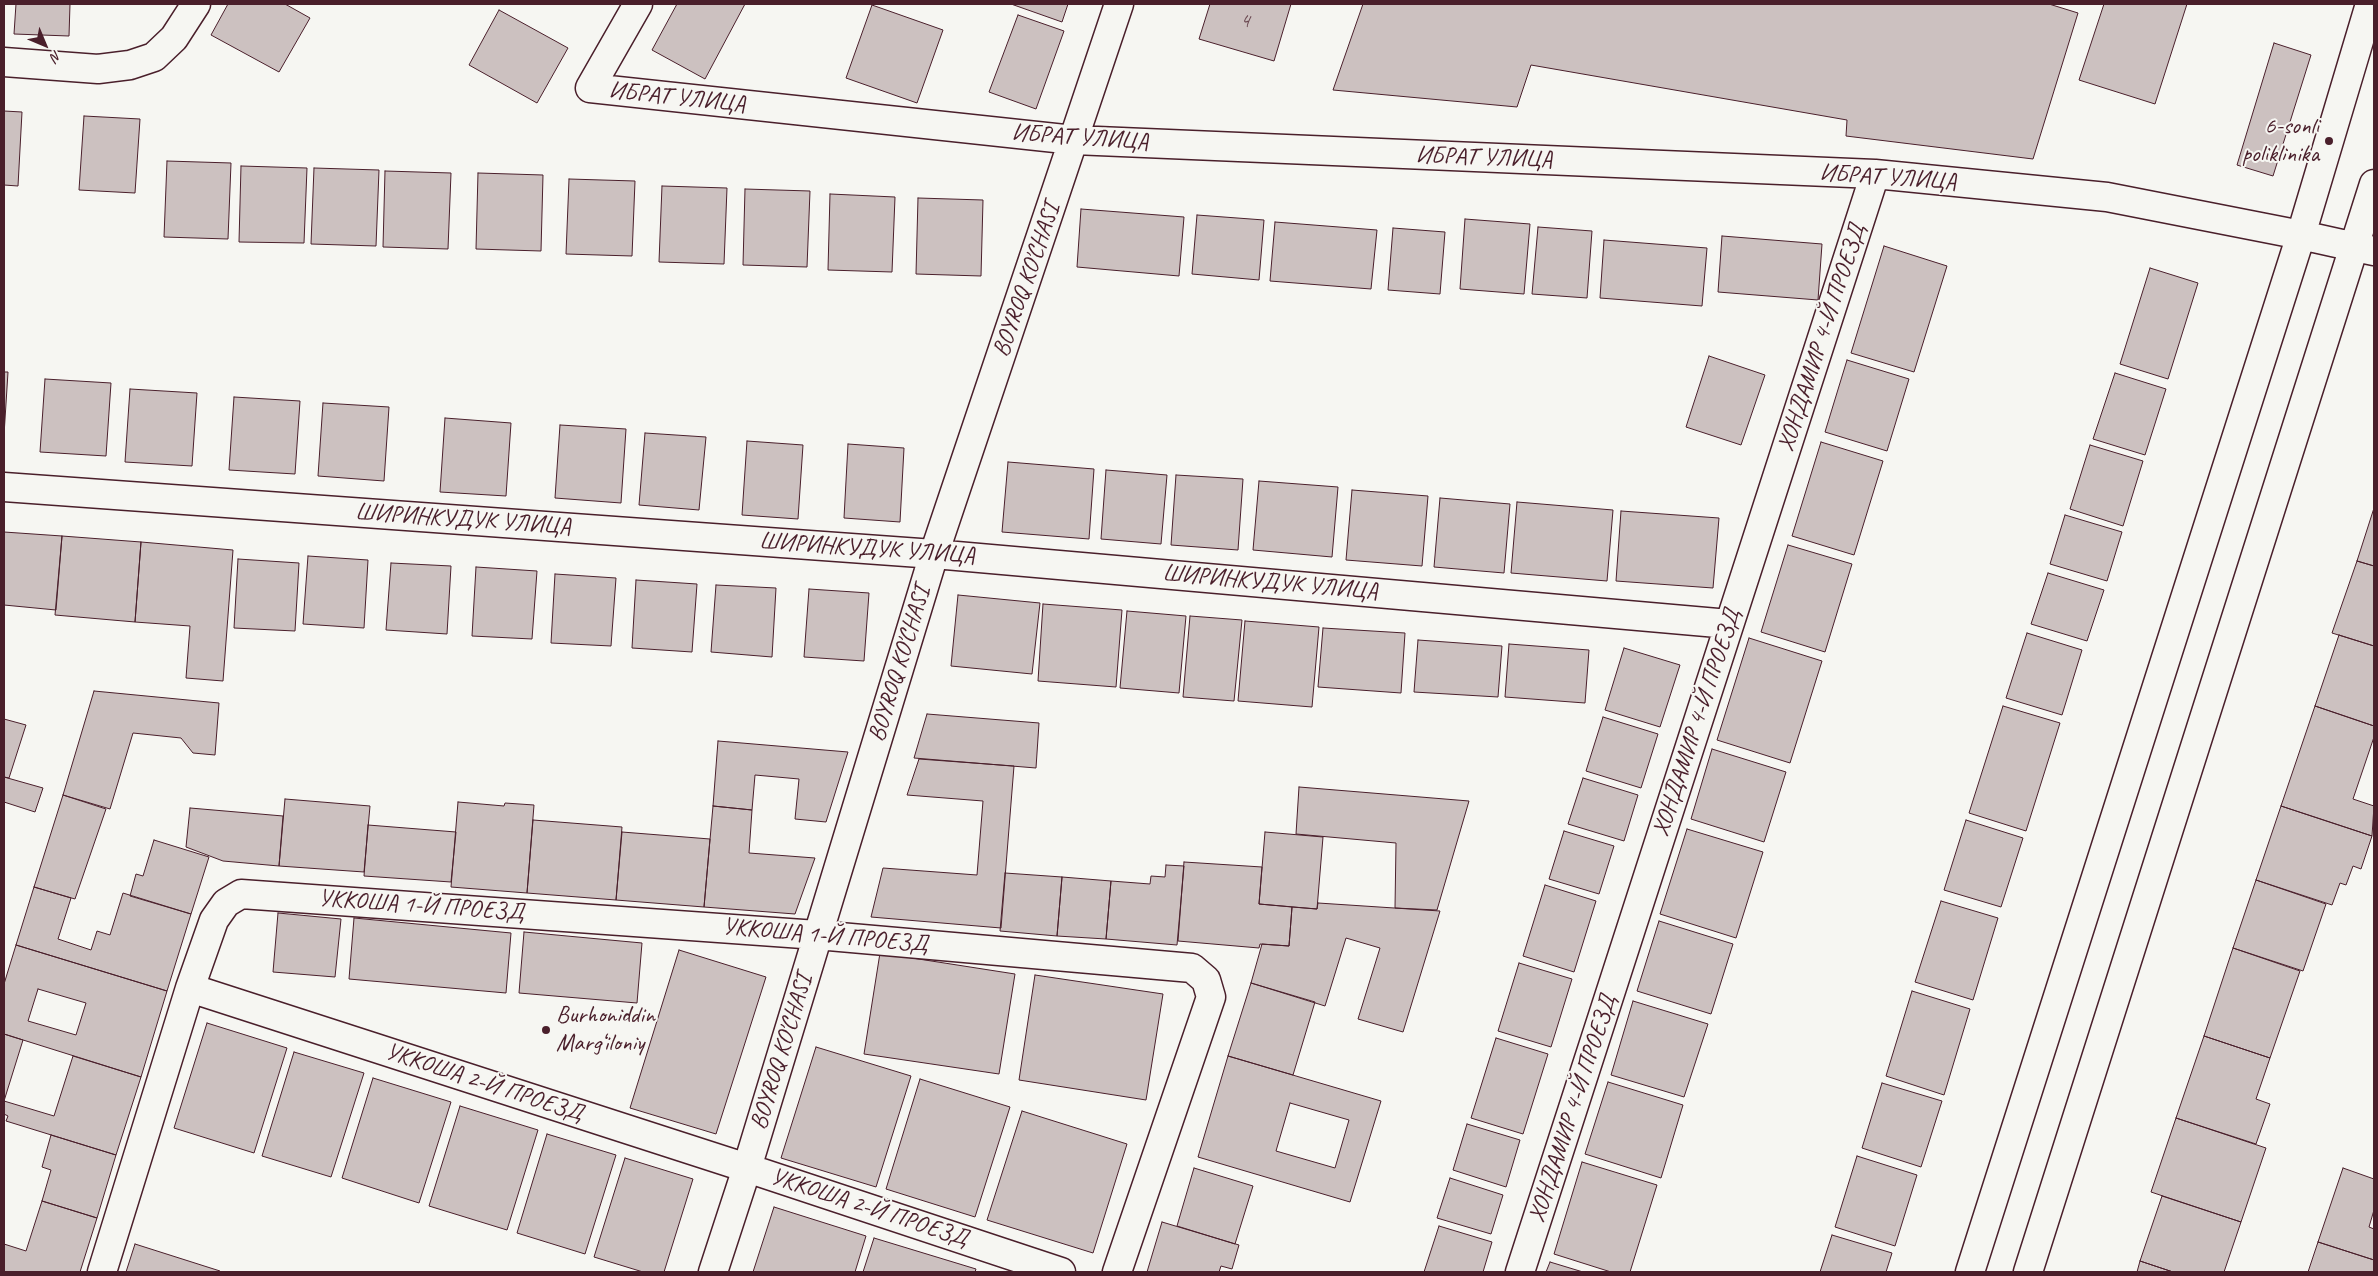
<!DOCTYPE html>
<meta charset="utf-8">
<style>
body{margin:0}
#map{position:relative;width:2378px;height:1276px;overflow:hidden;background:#f6f6f2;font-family:Caveat,sans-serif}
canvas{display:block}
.frame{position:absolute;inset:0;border:5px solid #4a1f2b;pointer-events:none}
.north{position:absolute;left:20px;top:20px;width:50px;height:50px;-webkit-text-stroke:4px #f6f6f2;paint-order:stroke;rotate:135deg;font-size:14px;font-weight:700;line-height:20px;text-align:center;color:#4a1f2b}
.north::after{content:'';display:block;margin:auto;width:18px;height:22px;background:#4a1f2b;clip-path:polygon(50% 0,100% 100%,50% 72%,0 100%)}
</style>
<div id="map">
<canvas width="2378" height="1276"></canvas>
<div class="frame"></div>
<div class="north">N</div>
</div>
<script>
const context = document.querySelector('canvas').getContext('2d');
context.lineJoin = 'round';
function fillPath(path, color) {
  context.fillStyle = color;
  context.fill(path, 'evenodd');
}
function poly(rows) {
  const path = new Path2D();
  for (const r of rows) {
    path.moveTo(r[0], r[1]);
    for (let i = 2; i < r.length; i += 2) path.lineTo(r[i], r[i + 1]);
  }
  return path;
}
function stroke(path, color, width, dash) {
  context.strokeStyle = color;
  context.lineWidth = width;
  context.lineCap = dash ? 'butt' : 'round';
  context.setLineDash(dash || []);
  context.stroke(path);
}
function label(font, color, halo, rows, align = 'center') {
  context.font = font + ' Caveat,sans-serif';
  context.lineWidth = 4;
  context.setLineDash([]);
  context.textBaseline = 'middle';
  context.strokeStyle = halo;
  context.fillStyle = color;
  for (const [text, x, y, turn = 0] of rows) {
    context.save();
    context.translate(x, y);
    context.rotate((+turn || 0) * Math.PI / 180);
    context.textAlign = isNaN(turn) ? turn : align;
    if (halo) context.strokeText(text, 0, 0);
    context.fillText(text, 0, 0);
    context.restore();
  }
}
const building = poly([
 [16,4,70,4,69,36,14,34,16,4],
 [228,4,285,4,310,18,279,72,211,35,228,4],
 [677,4,745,4,705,79,652,50,677,4],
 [1011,4,1068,4,1062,22,1011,4],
 [1210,4,1291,4,1274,61,1199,39,1210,4],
 [1363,4,2049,4,2078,13,2033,159,1846,136,1847,120,1531,65,1517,107,1333,90,1363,4],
 [2104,4,2187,4,2155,104,2079,80,2104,4],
 [872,5,943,30,917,103,846,78,872,5],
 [499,10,568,48,537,103,469,65,499,10],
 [1018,15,1064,31,1036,109,989,92,1018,15],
 [2274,43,2311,55,2273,176,2237,165,2274,43],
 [4,111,22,112,18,186,4,185,4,111],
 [84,116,140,119,135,193,79,190,84,116],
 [167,161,231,163,228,239,164,237,167,161],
 [241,166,307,168,304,243,239,242,241,166],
 [314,168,379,170,376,246,311,244,314,168],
 [385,171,451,173,448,249,383,247,385,171],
 [478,173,543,175,541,251,476,249,478,173],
 [569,179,635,181,632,256,566,254,569,179],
 [662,186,727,188,724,264,659,262,662,186],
 [745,189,810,191,807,267,743,265,745,189],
 [830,194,895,197,892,272,828,270,830,194],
 [918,198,983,200,981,276,916,274,918,198],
 [1081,209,1184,217,1179,276,1077,267,1081,209],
 [1197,215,1264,220,1259,280,1192,274,1197,215],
 [1465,219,1530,224,1524,294,1460,289,1465,219],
 [1275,222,1377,230,1371,289,1270,281,1275,222],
 [1538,227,1592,231,1587,298,1532,294,1538,227],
 [1393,228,1445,232,1440,294,1388,290,1393,228],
 [1722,236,1822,244,1818,300,1718,292,1722,236],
 [1604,240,1707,248,1702,306,1600,298,1604,240],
 [1884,246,1947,266,1914,372,1851,353,1884,246],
 [2150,268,2198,283,2168,379,2120,364,2150,268],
 [1709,356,1765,375,1741,445,1686,427,1709,356],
 [1847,360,1909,379,1887,451,1825,432,1847,360],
 [4,372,8,372,4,435,4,372],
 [2115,373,2166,389,2145,455,2093,439,2115,373],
 [45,379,111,383,106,456,40,452,45,379],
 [130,389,197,393,192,466,125,462,130,389],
 [234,397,300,401,295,474,229,470,234,397],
 [323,403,389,407,384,481,318,476,323,403],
 [445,418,511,423,506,496,440,492,445,418],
 [560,425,626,429,621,503,555,498,560,425],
 [645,433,706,437,699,510,639,505,645,433],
 [747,441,803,445,798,519,742,515,747,441],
 [1821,442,1883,461,1854,555,1792,536,1821,442],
 [848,444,904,448,900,522,844,518,848,444],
 [2090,445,2143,461,2123,526,2070,509,2090,445],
 [1008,462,1094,469,1089,539,1002,532,1008,462],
 [1106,470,1167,475,1161,544,1101,539,1106,470],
 [1176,475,1243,479,1238,550,1171,545,1176,475],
 [1259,481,1338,487,1332,557,1253,550,1259,481],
 [1352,490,1428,496,1422,566,1346,560,1352,490],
 [1440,498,1510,504,1504,573,1434,567,1440,498],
 [1517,502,1613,510,1607,581,1511,573,1517,502],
 [2374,508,2374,566,2357,561,2374,508],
 [1621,511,1719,518,1713,588,1616,581,1621,511],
 [2065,515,2122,532,2107,581,2050,564,2065,515],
 [4,532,62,536,56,610,4,605,4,532],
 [62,536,141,542,135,622,55,615,62,536],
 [141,542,233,550,223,681,186,678,190,626,135,622,141,542],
 [1788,545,1852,564,1825,652,1761,632,1788,545],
 [308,556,368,560,364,628,303,624,308,556],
 [238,559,299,563,295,631,234,628,238,559],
 [2357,561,2374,566,2374,646,2332,633,2357,561],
 [391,563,451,566,447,634,386,630,391,563],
 [476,567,537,571,532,639,472,636,476,567],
 [2048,573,2104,590,2087,641,2031,624,2048,573],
 [555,574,616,578,611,646,551,643,555,574],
 [636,580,697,584,692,652,632,648,636,580],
 [716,585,776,588,772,657,711,652,716,585],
 [809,589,869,593,864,661,804,657,809,589],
 [958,595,1040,603,1032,674,951,666,958,595],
 [1043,604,1122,610,1116,687,1038,681,1043,604],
 [1127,611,1186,616,1179,693,1120,688,1127,611],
 [1190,616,1242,620,1234,701,1183,697,1190,616],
 [1245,621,1319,627,1312,707,1238,701,1245,621],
 [1323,628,1405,633,1401,693,1318,687,1323,628],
 [2027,633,2082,650,2062,715,2006,698,2027,633],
 [2339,635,2374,646,2374,726,2315,706,2339,635],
 [1749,638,1822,661,1790,763,1717,740,1749,638],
 [1418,640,1502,646,1498,697,1414,692,1418,640],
 [1509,644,1589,650,1585,703,1505,697,1509,644],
 [1624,648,1680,665,1660,727,1605,710,1624,648],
 [94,691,219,703,215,755,193,753,181,738,133,733,110,809,63,795,94,691],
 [2003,706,2060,723,2026,831,1969,813,2003,706],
 [2315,706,2374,726,2374,737,2353,799,2374,806,2372,836,2281,806,2315,706],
 [927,714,1039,723,1036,768,914,758,927,714],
 [1603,717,1658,734,1641,788,1586,771,1603,717],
 [4,719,26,725,9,778,4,777,4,719],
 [718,741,848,752,826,822,795,819,799,779,755,775,752,810,713,806,718,741],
 [1712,749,1786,772,1764,842,1691,819,1712,749],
 [919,759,1014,766,1001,928,871,917,883,868,977,875,983,801,907,795,919,759],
 [4,777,43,788,35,812,4,802,4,777],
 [1583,778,1638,795,1624,841,1568,824,1583,778],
 [1299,787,1469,801,1437,910,1395,908,1396,843,1296,834,1299,787],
 [63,795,106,809,75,899,34,887,63,795],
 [285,799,370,806,364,872,279,866,285,799],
 [458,802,504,806,505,803,534,805,527,893,451,887,458,802],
 [713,806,752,810,749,853,815,858,795,914,704,907,713,806],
 [2281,806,2372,836,2361,869,2353,866,2346,885,2340,883,2332,905,2256,880,2281,806],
 [190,808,283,816,279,866,223,861,186,847,190,808],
 [533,820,622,827,616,900,527,893,533,820],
 [1966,820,2023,838,2001,907,1944,890,1966,820],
 [368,825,456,832,451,882,364,876,368,825],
 [1687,829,1763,852,1736,938,1660,914,1687,829],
 [1564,831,1614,846,1599,894,1549,879,1564,831],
 [622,832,710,839,704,907,616,900,622,832],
 [1265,832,1323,837,1317,909,1259,904,1265,832],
 [154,840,209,857,191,914,130,896,136,874,143,876,154,840],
 [1184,862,1262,867,1259,904,1292,907,1289,946,1260,944,1259,948,1178,941,1184,862],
 [1166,865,1184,866,1177,945,1106,939,1111,881,1150,884,1151,876,1165,877,1166,865],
 [1005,873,1062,877,1057,936,1000,931,1005,873],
 [1062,877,1111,881,1106,939,1057,936,1062,877],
 [2256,880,2326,904,2303,971,2233,948,2256,880],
 [1545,885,1596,901,1574,972,1523,956,1545,885],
 [34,887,71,898,58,939,91,950,97,931,110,935,123,893,191,914,167,991,16,945,34,887],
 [1941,901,1998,918,1973,1000,1915,982,1941,901],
 [1318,903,1440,911,1403,1032,1358,1019,1380,948,1346,938,1325,1006,1251,983,1262,944,1289,946,1292,907,1317,909,1318,903],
 [278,913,341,919,335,977,273,972,278,913],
 [354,918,511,933,506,993,349,979,354,918],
 [1659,921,1733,944,1711,1014,1637,991,1659,921],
 [524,932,642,943,637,1003,519,993,524,932],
 [16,945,167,991,141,1077,4,1034,4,984,16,945],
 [38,989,86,1003,76,1035,28,1021,38,989],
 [2233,948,2300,971,2270,1058,2204,1036,2233,948],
 [679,950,766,977,716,1134,630,1108,679,950],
 [880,953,1015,974,999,1074,864,1054,880,953],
 [1519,963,1572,979,1551,1047,1498,1031,1519,963],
 [1035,975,1163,994,1146,1100,1019,1080,1035,975],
 [1251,983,1315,1002,1293,1075,1228,1056,1251,983],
 [1912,991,1970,1009,1944,1095,1886,1076,1912,991],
 [1633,1001,1708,1024,1684,1097,1611,1075,1633,1001],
 [207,1023,287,1048,254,1153,174,1128,207,1023],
 [4,1034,23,1040,4,1101,54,1116,73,1056,141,1077,116,1155,6,1121,8,1116,4,1114,4,1034],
 [2204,1036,2270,1058,2256,1099,2270,1104,2256,1144,2176,1118,2204,1036],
 [1496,1038,1548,1054,1523,1134,1471,1118,1496,1038],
 [816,1047,911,1076,876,1187,781,1158,816,1047],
 [294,1052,364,1073,331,1177,262,1156,294,1052],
 [1228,1056,1381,1101,1350,1202,1198,1157,1228,1056],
 [1290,1103,1349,1120,1335,1168,1276,1151,1290,1103],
 [373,1078,451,1102,419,1203,342,1178,373,1078],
 [920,1079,1010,1107,975,1217,886,1189,920,1079],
 [1608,1082,1683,1105,1661,1178,1585,1154,1608,1082],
 [1882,1083,1942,1101,1921,1167,1862,1148,1882,1083],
 [460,1106,538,1130,507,1230,429,1206,460,1106],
 [1022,1111,1127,1144,1093,1253,987,1220,1022,1111],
 [2176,1118,2266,1148,2241,1222,2151,1192,2176,1118],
 [1467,1124,1520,1140,1506,1187,1453,1170,1467,1124],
 [547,1134,616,1155,585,1254,517,1233,547,1134],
 [51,1135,116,1155,97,1218,42,1201,51,1170,42,1167,51,1135],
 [1857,1156,1917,1175,1895,1246,1835,1227,1857,1156],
 [625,1158,693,1179,664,1272,643,1272,594,1257,625,1158],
 [1582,1162,1657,1185,1630,1272,1611,1272,1554,1254,1582,1162],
 [1194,1168,1253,1186,1235,1244,1177,1226,1194,1168],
 [2343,1168,2374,1179,2374,1210,2369,1227,2374,1229,2374,1260,2318,1242,2343,1168],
 [1450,1178,1503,1195,1491,1234,1437,1218,1450,1178],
 [2162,1196,2241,1222,2224,1272,2173,1272,2140,1261,2162,1196],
 [42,1201,97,1218,80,1272,4,1272,4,1244,26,1251,42,1201],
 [774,1207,866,1236,855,1272,753,1272,774,1207],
 [1162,1222,1239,1245,1232,1269,1221,1266,1219,1272,1147,1272,1162,1222],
 [1439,1226,1492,1242,1483,1272,1424,1272,1439,1226],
 [1832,1235,1892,1253,1886,1272,1820,1272,1832,1235],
 [874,1238,976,1269,975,1272,863,1272,874,1238],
 [2318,1242,2374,1260,2374,1272,2308,1272,2318,1242],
 [135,1244,220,1271,220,1272,126,1272,135,1244],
 [2140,1261,2173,1272,2137,1272,2140,1261],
 [1550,1262,1583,1272,1546,1272,1550,1262]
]);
fillPath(building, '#ccc1c0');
stroke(building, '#4a1f2b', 1);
const minor = poly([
 [638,4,590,88,1074,140,1875,174,2107,197,2301,235],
 [4,62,98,69,130,65,154,57,174,38,196,4],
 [2355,247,2374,251],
 [4,487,934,554,1729,624],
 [190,988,747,1168,1061,1272],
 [102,1272,190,988,214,920,226,903,241,894,817,935,1192,968,1206,980,1211,997,1117,1272],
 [713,1272,747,1168,934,554,1119,4],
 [1520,1272,1875,174]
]);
const major = poly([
 [2301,235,2355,247],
 [1970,1272,2301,235,2370,4],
 [2028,1272,2374,184]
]);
stroke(minor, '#4a1f2b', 31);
stroke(major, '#4a1f2b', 31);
stroke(minor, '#f6f6f2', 28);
stroke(major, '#f6f6f2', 28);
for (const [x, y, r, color] of [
 [2329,141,5,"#4a1f2b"],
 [546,1030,5,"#4a1f2b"]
]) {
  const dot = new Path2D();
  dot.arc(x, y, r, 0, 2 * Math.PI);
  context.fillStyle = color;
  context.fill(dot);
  stroke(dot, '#f6f6f2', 2);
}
label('21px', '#6a4850', null, [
 ["4",1245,21]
]);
label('24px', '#4a1f2b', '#f6f6f2', [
 ["ИБРАТ УЛИЦА",677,98,6],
 ["ИБРАТ УЛИЦА",1080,138,4],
 ["ИБРАТ УЛИЦА",1484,158,2],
 ["ИБРАТ УЛИЦА",1888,178,4],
 ["BOYROQ KO'CHASI",1027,280,-71],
 ["ХОНДАМИР 4-Й ПРОЕЗД",1822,338,-72],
 ["ШИРИНКУДУК УЛИЦА",463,520,4],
 ["ШИРИНКУДУК УЛИЦА",867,549,4],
 ["ШИРИНКУДУК УЛИЦА",1270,583,5],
 ["BOYROQ KO'CHASI",900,664,-73],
 ["ХОНДАМИР 4-Й ПРОЕЗД",1697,723,-72],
 ["УККОША 1-Й ПРОЕЗД",421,906,4],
 ["УККОША 1-Й ПРОЕЗД",825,936,5],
 ["BOYROQ KO'CHASI",782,1052,-73],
 ["УККОША 2-Й ПРОЕЗД",484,1083,18],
 ["ХОНДАМИР 4-Й ПРОЕЗД",1573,1109,-72],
 ["УККОША 2-Й ПРОЕЗД",869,1208,18]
]);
label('24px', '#4a1f2b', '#f6f6f2', [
 ["6-sonli",2319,127],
 ["poliklinika",2319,155],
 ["Burhoniddin",556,1016,"left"],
 ["Marg‘iloniy",556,1044,"left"]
], 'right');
</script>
